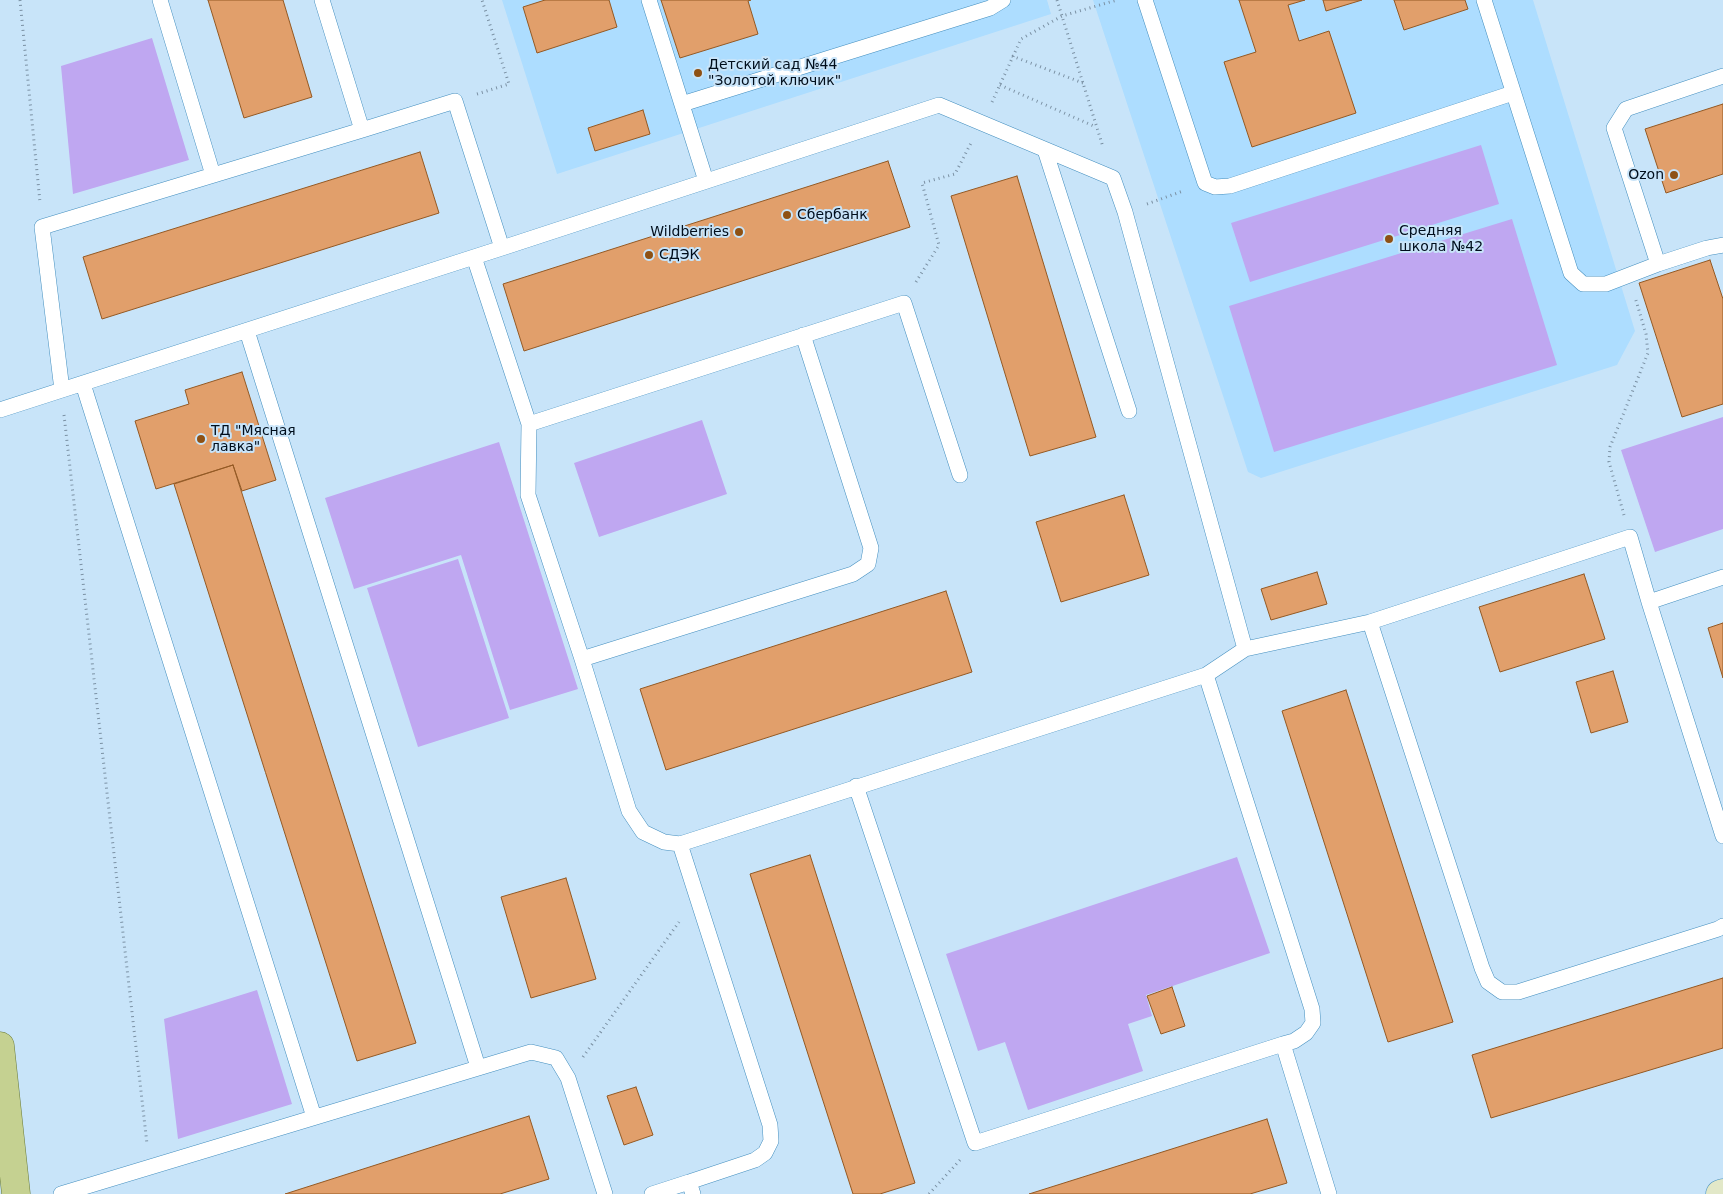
<!DOCTYPE html>
<meta charset="utf-8">
<style>
body{margin:0}
canvas{display:block;background:#c8e4f9}
</style>
<canvas width="1723" height="1194"></canvas>
<script>
const context = document.querySelector('canvas').getContext('2d');
context.lineJoin = 'round';
function fillPath(path, color) {
  context.fillStyle = color;
  context.fill(path, 'evenodd');
}
function poly(rows) {
  const path = new Path2D();
  for (const r of rows) {
    path.moveTo(r[0], r[1]);
    for (let i = 2; i < r.length; i += 2) path.lineTo(r[i], r[i + 1]);
  }
  return path;
}
function stroke(path, color, width, dash) {
  context.strokeStyle = color;
  context.lineWidth = width;
  context.lineCap = dash ? 'butt' : 'round';
  context.setLineDash(dash || []);
  context.stroke(path);
}
function label(font, color, halo, rows, align = 'center') {
  context.font = font + ' "DejaVu Sans",sans-serif';
  context.lineWidth = 4;
  context.setLineDash([]);
  context.textBaseline = 'middle';
  context.strokeStyle = halo;
  context.fillStyle = color;
  for (const [text, x, y, turn = 0] of rows) {
    context.save();
    context.translate(x, y);
    context.rotate((+turn || 0) * Math.PI / 180);
    context.textAlign = isNaN(turn) ? turn : align;
    if (halo) context.strokeText(text, 0, 0);
    context.fillText(text, 0, 0);
    context.restore();
  }
}
fillPath(poly([
 [502,0,1047,0,1051,14,557,174],
 [1093,0,1533,0,1635,331,1617,365,1261,478,1248,472]
]), '#adddff');
fillPath(poly([
 [152,38,189,160,73,194,61,66],
 [1481,145,1499,204,1250,282,1231,223],
 [1512,219,1557,365,1274,452,1229,306],
 [1723,417,1723,529,1655,552,1621,450],
 [702,420,727,494,599,537,574,463],
 [499,442,578,689,510,710,461,555,354,589,325,498],
 [458,559,509,718,418,747,367,588],
 [1237,857,1270,953,1146,995,1152,1016,1128,1024,1143,1071,1028,1110,1005,1042,978,1051,946,954],
 [257,990,292,1104,178,1139,164,1019]
]), '#bfa7f1');
const building = poly([
 [208,0,283,0,312,97,244,118,208,0],
 [545,0,609,0,617,27,537,53,523,7,545,0],
 [661,0,751,0,748,1,758,34,680,58,661,0],
 [1239,0,1305,0,1288,5,1299,41,1329,31,1356,113,1252,147,1224,62,1256,52,1239,0],
 [1323,0,1362,0,1326,11,1323,0],
 [1394,0,1465,0,1468,9,1404,30,1394,0],
 [1723,104,1723,174,1666,193,1645,129,1723,104],
 [643,110,650,134,595,151,588,128,643,110],
 [420,152,439,213,102,319,83,257,420,152],
 [888,161,910,227,524,351,503,284,888,161],
 [1017,176,1096,437,1030,456,951,196,1017,176],
 [1710,260,1723,299,1723,404,1682,417,1639,283,1710,260],
 [242,372,276,480,242,491,233,465,156,489,135,421,189,404,185,390,242,372],
 [233,465,416,1043,357,1061,174,484,233,465],
 [1124,495,1149,575,1061,602,1036,522,1124,495],
 [1317,572,1327,604,1271,620,1261,589,1317,572],
 [1584,574,1605,639,1500,672,1479,607,1584,574],
 [946,591,972,672,666,770,640,689,946,591],
 [1723,623,1723,678,1708,628,1723,623],
 [1613,671,1628,722,1591,733,1576,682,1613,671],
 [1346,690,1453,1022,1388,1042,1282,711,1346,690],
 [810,855,915,1183,880,1194,853,1194,750,874,810,855],
 [566,878,596,979,531,998,501,897,566,878],
 [1723,978,1723,1048,1491,1118,1472,1055,1723,978],
 [1172,987,1185,1026,1161,1034,1147,996,1172,987],
 [636,1087,653,1135,624,1145,607,1096,636,1087],
 [529,1116,549,1179,500,1194,285,1194,529,1116],
 [1267,1119,1287,1183,1250,1194,1029,1194,1267,1119]
]);
fillPath(building, '#e19f6b');
stroke(building, '#945923', 1);
const service = poly([
 [160,0,213,175],
 [322,0,362,130,455,101,502,248,474,257],
 [649,0,706,181],
 [1145,0,1205,183,1215,187,1230,186,1513,93],
 [1484,0,1571,273,1583,284,1606,284,1658,264,1707,248,1723,245],
 [682,104,990,8,1003,0],
 [1045,150,1129,411],
 [502,248,939,105,1113,178,1125,212,1245,649],
 [1658,264,1614,128,1626,109,1723,76],
 [247,331,478,1067],
 [83,384,314,1117],
 [62,390,42,227,362,130],
 [0,410,474,257,529,424],
 [1649,602,1723,836],
 [1370,622,1482,968,1488,982,1502,992,1518,992,1718,929,1723,926],
 [582,659,853,574,868,564,871,548,803,335],
 [1206,675,1312,1009,1313,1023,1306,1033,1294,1041,1283,1044],
 [856,786,975,1143,1283,1044,1329,1194],
 [680,844,664,842,643,832,629,811,582,659,528,495,529,424,904,303,960,475],
 [61,1194,531,1052,556,1058,568,1078,605,1194],
 [652,1194,689,1182],
 [693,1194,689,1182,755,1160,765,1153,771,1141,770,1125,680,844,1206,675,1245,649,1370,622,1630,537,1649,602,1723,577]
]);
const secondary = poly([
 [1720,1194,1723,1193]
]);
const primary = poly([
 [0,1046,16,1194]
]);
stroke(service, '#448fbf', 16);
stroke(secondary, '#448fbf', 29);
stroke(primary, '#677939', 29);
stroke(poly([
 [20,0,40,202],
 [1057,0,1103,147],
 [1012,56,1083,83],
 [1000,85,1096,127],
 [477,94,509,84,482,0],
 [992,102,1021,39,1062,16,1117,0],
 [1147,204,1183,191],
 [916,282,939,245,922,183,955,174,971,143],
 [64,415,147,1144],
 [1624,515,1609,462,1610,447,1648,353,1646,334,1635,297],
 [583,1057,679,922],
 [929,1194,960,1160]
]), '#7b91a4', 3, [1, 4]);
stroke(service, '#fff', 15);
stroke(secondary, '#e2e8c8', 28);
stroke(primary, '#c5d191', 28);
for (const [x, y, r, color] of [
 [698,73,5,"#8e5114"],
 [1674,175,5,"#8e5114"],
 [787,215,5,"#8e5114"],
 [739,232,5,"#8e5114"],
 [1389,239,5,"#8e5114"],
 [649,255,5,"#8e5114"],
 [201,439,5,"#8e5114"]
]) {
  const dot = new Path2D();
  dot.arc(x, y, r, 0, 2 * Math.PI);
  context.fillStyle = color;
  context.fill(dot);
  stroke(dot, '#c8e4f9', 2);
}
label('14px', '#000e1c', '#c8e4f9', [
 ["Детский сад №44",708,65],
 ["\"Золотой ключик\"",708,81],
 ["Ozon",1664,175,"right"],
 ["Сбербанк",797,215],
 ["Средняя",1399,231],
 ["школа №42",1399,247],
 ["Wildberries",729,232,"right"],
 ["СДЭК",659,255],
 ["ТД \"Мясная",211,431],
 ["лавка\"",211,447]
], 'left');
</script>
